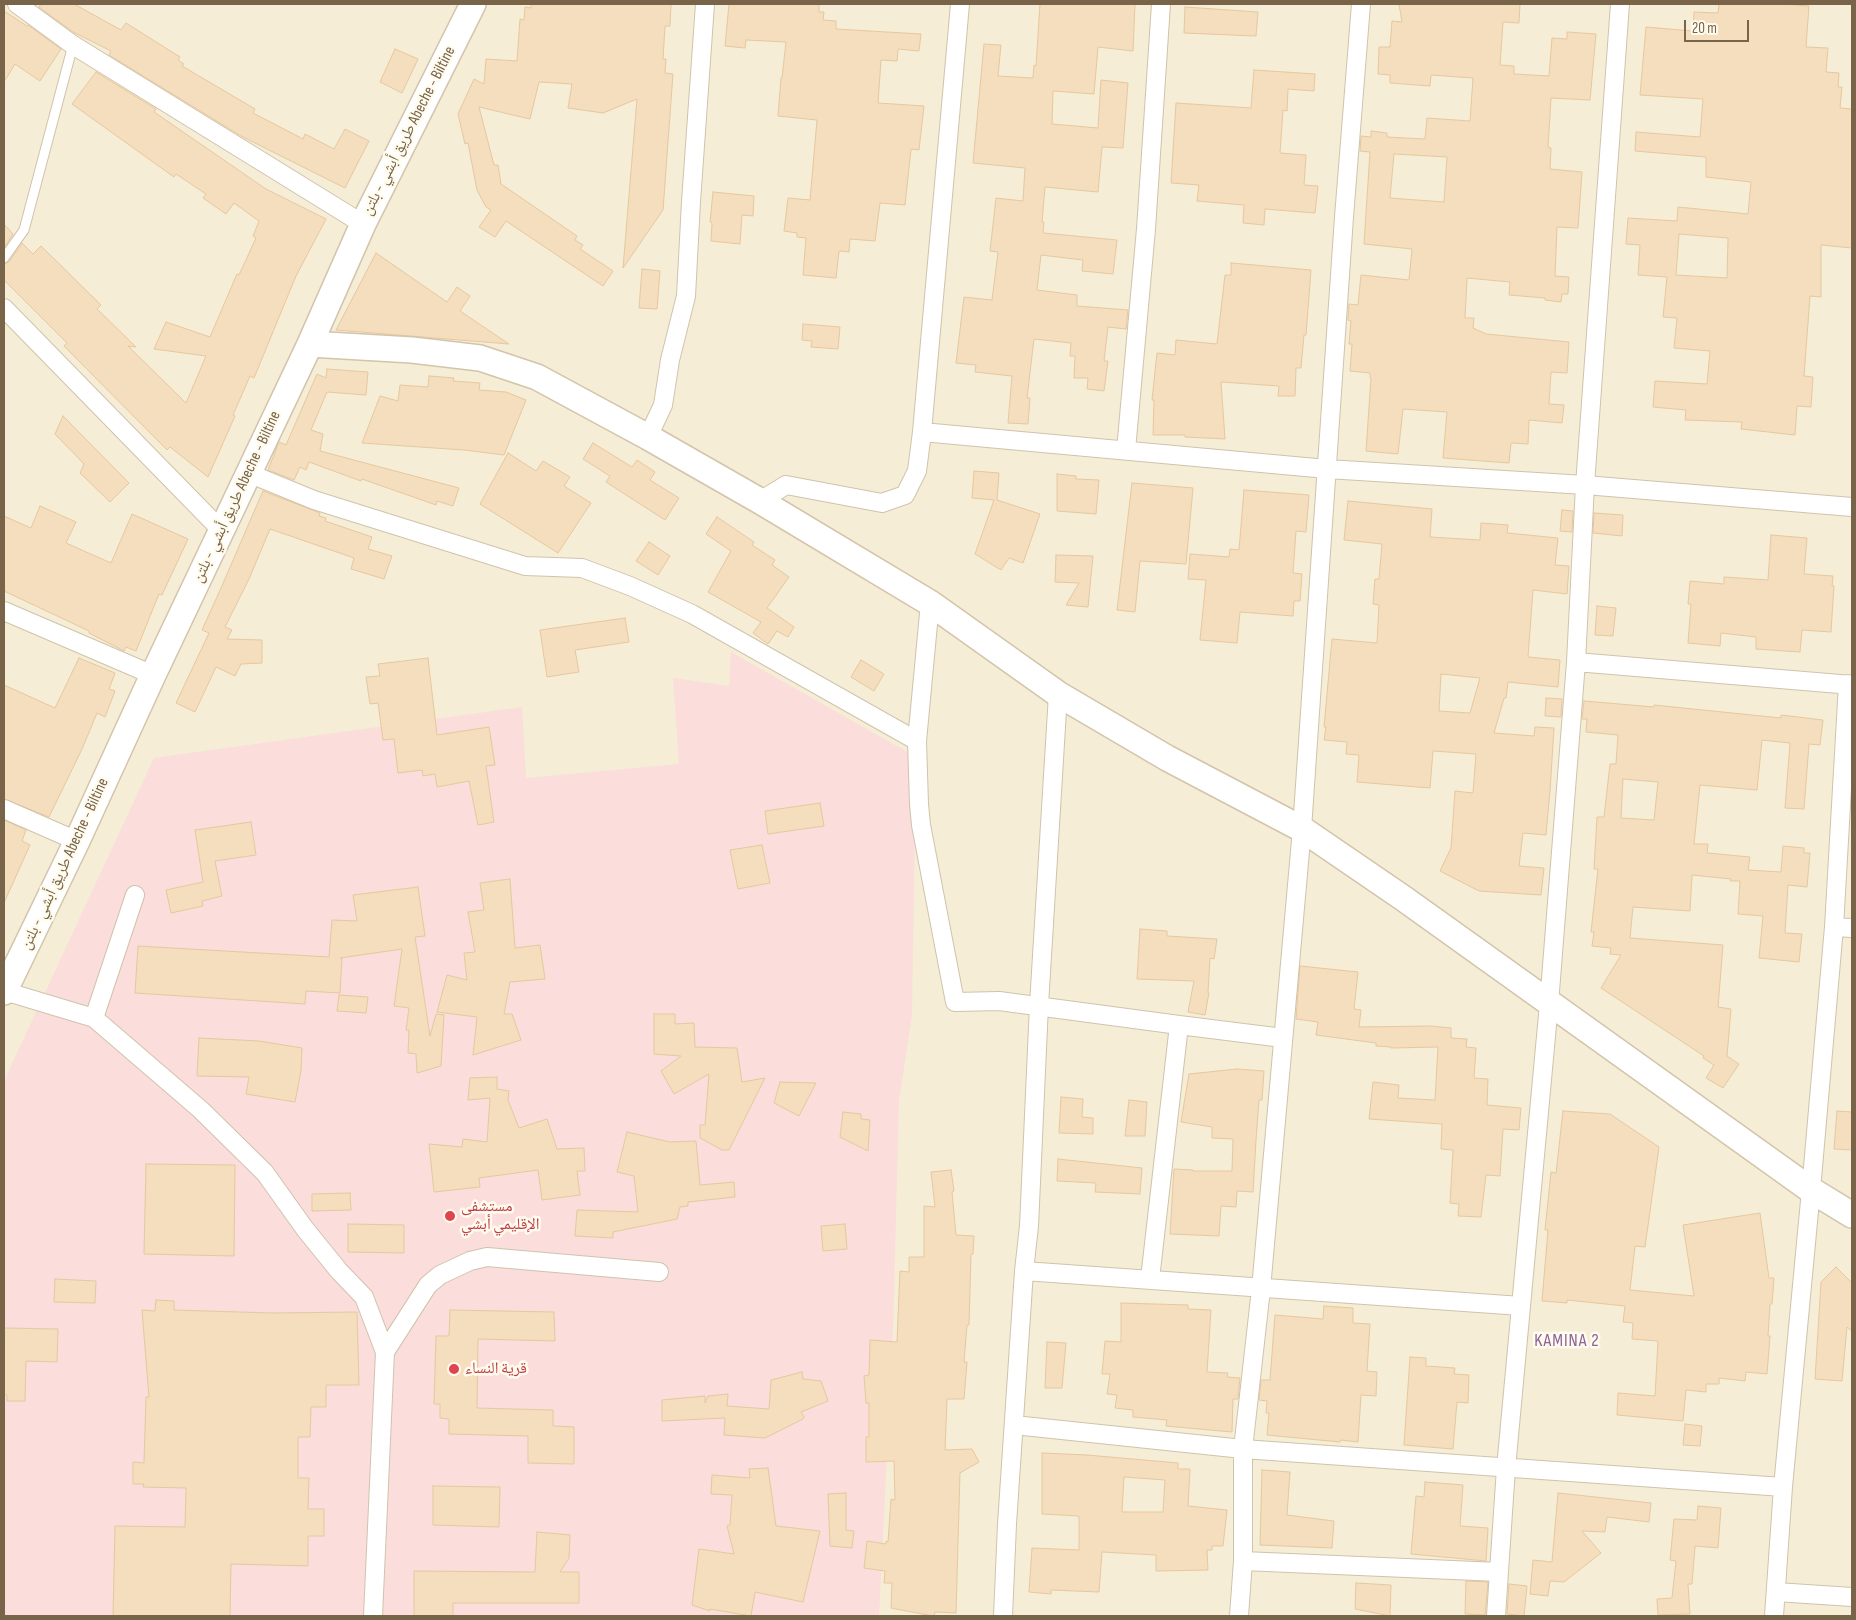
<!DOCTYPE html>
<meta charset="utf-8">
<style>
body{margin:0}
#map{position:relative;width:1856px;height:1620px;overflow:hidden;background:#fdf9e8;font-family:"Sofia Sans Condensed",sans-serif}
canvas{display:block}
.frame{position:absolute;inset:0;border:5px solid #79644a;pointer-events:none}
.scale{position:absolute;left:1684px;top:20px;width:65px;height:22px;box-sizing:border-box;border:2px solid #79644a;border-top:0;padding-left:6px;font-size:15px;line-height:18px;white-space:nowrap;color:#79644a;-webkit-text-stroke:4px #fffcef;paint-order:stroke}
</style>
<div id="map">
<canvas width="1856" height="1620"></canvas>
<div class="frame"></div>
<div class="scale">20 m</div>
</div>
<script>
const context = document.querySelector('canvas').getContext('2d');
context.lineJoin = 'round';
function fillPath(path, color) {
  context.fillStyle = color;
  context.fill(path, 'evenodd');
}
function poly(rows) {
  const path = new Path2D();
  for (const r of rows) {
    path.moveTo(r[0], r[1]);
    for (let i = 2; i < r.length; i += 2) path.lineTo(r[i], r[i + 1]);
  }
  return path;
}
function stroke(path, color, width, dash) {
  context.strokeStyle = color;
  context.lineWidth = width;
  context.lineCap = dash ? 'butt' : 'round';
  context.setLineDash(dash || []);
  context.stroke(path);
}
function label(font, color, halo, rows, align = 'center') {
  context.font = font + ' "Sofia Sans Condensed","Noto Naskh Arabic",sans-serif';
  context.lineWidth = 5;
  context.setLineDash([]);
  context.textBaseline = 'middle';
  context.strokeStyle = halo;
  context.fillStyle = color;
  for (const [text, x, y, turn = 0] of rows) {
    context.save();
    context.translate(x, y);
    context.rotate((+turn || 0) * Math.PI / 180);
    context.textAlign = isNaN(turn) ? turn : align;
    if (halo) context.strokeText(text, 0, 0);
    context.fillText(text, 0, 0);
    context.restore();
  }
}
fillPath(poly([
 [4,4,1852,4,1852,1616,4,1616]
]), '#f5edd6');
fillPath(poly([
 [731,652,916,757,912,1015,899,1101,893,1331,879,1616,4,1616,4,1081,154,758,522,707,526,778,679,764,673,678,729,686]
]), '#fbdddb');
const building = poly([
 [41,4,74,4,121,30,126,23,180,57,178,60,184,64,182,66,255,109,253,113,303,139,305,134,334,149,345,129,369,141,345,188,241,136,109,55,111,51,73,32,39,7,41,4],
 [531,4,671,4,670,26,665,26,663,59,666,59,665,73,673,74,663,210,623,268,637,99,603,113,568,108,572,84,539,82,530,119,479,107,494,165,498,165,501,184,577,236,575,240,583,245,580,249,613,271,603,286,506,221,495,237,479,227,491,210,486,207,477,190,468,143,465,144,458,114,474,79,484,84,486,59,517,61,520,19,524,20,525,7,531,8,531,4],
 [729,4,819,4,819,12,824,12,823,20,836,21,836,29,921,34,919,51,898,49,897,61,881,60,878,103,924,106,919,150,911,149,905,205,880,203,875,241,850,239,849,252,839,251,836,278,803,275,806,238,797,237,797,233,784,231,788,198,810,200,817,120,778,116,781,78,782,78,786,42,746,40,745,48,725,46,729,4],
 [1040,4,1135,4,1133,51,1098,47,1094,94,1053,91,1052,124,1098,128,1101,80,1128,83,1123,148,1102,147,1098,192,1045,187,1042,222,1044,222,1043,233,1117,240,1113,274,1082,271,1083,260,1041,255,1037,290,1077,295,1077,306,1128,310,1126,329,1108,327,1104,361,1108,361,1104,391,1087,389,1088,378,1074,378,1075,356,1070,356,1071,343,1034,339,1027,398,1030,398,1028,424,1008,423,1012,376,975,372,976,365,956,363,964,297,992,300,998,252,990,251,996,198,1023,201,1025,168,973,163,984,44,1001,45,998,76,1033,78,1034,65,1036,66,1040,4],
 [1399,4,1520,4,1519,23,1503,22,1500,65,1514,66,1514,74,1549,76,1552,38,1567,39,1567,32,1596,34,1590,100,1551,98,1548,147,1551,148,1550,169,1582,172,1578,228,1557,227,1555,276,1569,277,1568,294,1562,294,1561,302,1545,300,1545,298,1509,295,1510,282,1467,278,1465,318,1474,318,1473,328,1486,334,1569,342,1567,373,1551,372,1549,404,1564,405,1562,423,1529,420,1528,444,1511,443,1509,463,1443,458,1447,412,1403,409,1398,454,1366,451,1371,378,1370,378,1370,373,1350,371,1352,344,1349,344,1351,321,1348,320,1349,304,1358,305,1361,275,1409,280,1412,249,1364,244,1370,152,1360,151,1361,136,1371,137,1371,131,1387,133,1387,137,1425,139,1427,118,1470,121,1473,78,1431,75,1430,86,1390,83,1390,75,1378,74,1379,47,1390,47,1392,21,1402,22,1399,4],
 [1394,154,1447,157,1444,202,1390,198,1394,154],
 [1719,4,1782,4,1809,6,1806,47,1828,48,1826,72,1839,73,1838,87,1842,87,1840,108,1852,109,1852,248,1821,245,1821,297,1810,296,1804,376,1813,377,1811,407,1797,406,1795,435,1741,429,1742,422,1685,420,1686,410,1653,407,1655,381,1707,384,1710,351,1674,348,1677,318,1663,317,1667,277,1638,275,1640,245,1626,244,1628,218,1677,221,1678,207,1748,214,1751,182,1706,177,1706,157,1635,151,1636,132,1700,137,1703,99,1640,95,1646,27,1693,31,1694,12,1718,13,1719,4],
 [1679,234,1728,238,1727,278,1676,275,1679,234],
 [1185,7,1258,12,1256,36,1184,33,1185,7],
 [4,11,27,26,28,25,61,49,40,81,15,64,4,82,4,11],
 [395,49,418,59,402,93,380,82,395,49],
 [1254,70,1315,74,1314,91,1288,89,1287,111,1283,110,1280,153,1306,155,1304,185,1318,186,1315,213,1265,209,1264,225,1243,223,1244,205,1197,201,1199,185,1171,183,1176,103,1251,108,1254,70],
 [96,72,156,109,154,112,266,189,326,219,296,276,254,378,250,376,233,415,235,416,208,477,170,447,167,450,64,346,67,343,4,280,4,264,9,262,22,243,33,254,41,246,101,305,97,309,136,347,128,346,186,403,206,356,154,349,166,322,210,337,237,274,239,275,256,238,253,236,259,221,234,203,226,214,203,198,206,194,176,174,174,177,72,104,96,72],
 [713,192,754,196,753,216,742,215,740,244,711,241,712,223,710,222,713,192],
 [4,224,13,234,4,248,4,224],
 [376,253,447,302,457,287,470,296,460,311,509,344,336,330,376,253],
 [1231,263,1311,270,1306,335,1304,335,1301,368,1296,368,1295,396,1278,396,1279,386,1221,382,1225,439,1185,437,1185,435,1153,435,1154,400,1152,400,1157,353,1175,355,1176,340,1217,344,1225,275,1231,275,1231,263],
 [642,269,660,271,657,309,639,308,642,269],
 [803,324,840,327,838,349,811,347,812,341,802,340,803,324],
 [327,369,368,372,366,395,327,392,311,430,323,434,320,451,459,488,453,506,437,501,436,505,362,479,361,481,309,462,306,470,300,467,294,480,268,470,279,442,286,445,317,374,326,378,327,369],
 [429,376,454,378,453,381,480,383,479,390,506,392,526,400,504,455,464,450,362,443,380,396,398,401,400,385,428,387,429,376],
 [63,416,129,483,110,502,80,473,84,464,55,434,63,416],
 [593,443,632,467,637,460,655,472,650,480,679,498,665,520,606,482,610,476,583,459,593,443],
 [508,453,536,471,543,461,570,477,564,486,591,503,558,553,480,504,508,453],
 [974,471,999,473,997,500,1040,514,1023,563,1009,558,1001,570,975,554,994,500,972,498,974,471],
 [1057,474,1076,476,1076,479,1099,480,1096,514,1057,511,1057,474],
 [1132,483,1193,488,1186,564,1140,561,1135,612,1117,610,1132,483],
 [1244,490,1309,495,1306,532,1296,531,1293,573,1302,574,1300,601,1294,601,1293,616,1240,612,1237,643,1200,640,1206,580,1188,579,1190,554,1229,557,1230,549,1239,550,1244,490],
 [263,491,320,513,319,516,326,518,325,521,372,537,368,549,392,556,384,579,351,569,354,558,270,529,249,579,225,627,232,630,227,639,262,640,262,663,241,664,235,676,216,667,195,712,176,703,209,633,202,630,221,588,263,491],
 [1348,501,1432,509,1430,537,1480,540,1481,523,1508,525,1507,533,1558,538,1555,565,1569,566,1567,594,1533,590,1528,657,1560,660,1558,687,1508,682,1506,698,1504,698,1494,733,1534,736,1535,727,1554,728,1550,791,1546,835,1523,833,1519,866,1544,868,1541,895,1479,891,1440,871,1451,848,1455,791,1473,793,1476,754,1433,751,1430,788,1357,782,1359,755,1346,754,1347,742,1324,740,1326,727,1324,727,1332,639,1377,643,1379,605,1373,604,1375,579,1379,579,1382,544,1344,540,1348,501],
 [1441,674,1480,678,1470,713,1439,711,1441,674],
 [40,506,76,522,66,543,111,563,132,514,188,539,162,595,159,594,136,651,126,647,124,651,89,633,89,631,4,591,4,516,31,528,40,506],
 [1562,510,1573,511,1572,532,1560,531,1562,510],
 [1594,513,1623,515,1622,536,1593,533,1594,513],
 [717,517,754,542,752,545,775,560,772,565,789,577,767,608,794,627,788,637,777,631,768,644,753,633,761,622,708,592,731,551,706,534,717,517],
 [1771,535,1807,538,1804,574,1833,576,1832,586,1834,586,1831,632,1802,630,1800,652,1756,649,1756,637,1721,633,1720,646,1688,643,1691,604,1688,604,1690,581,1724,584,1724,577,1768,580,1771,535],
 [649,542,670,556,658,575,636,561,649,542],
 [1056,555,1093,556,1088,607,1066,605,1079,583,1055,582,1056,555],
 [1597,606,1616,608,1613,636,1595,635,1597,606],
 [625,618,629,642,575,650,579,672,547,677,540,630,625,618],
 [79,658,115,673,109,689,115,691,105,717,97,713,82,749,49,817,4,799,4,685,55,708,79,658],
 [428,658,437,735,489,727,495,765,486,766,494,822,478,825,469,781,437,787,435,774,423,776,422,770,398,773,394,739,383,740,378,703,370,704,366,677,380,676,378,664,428,658],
 [861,660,884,674,874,691,851,677,861,660],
 [1546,698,1562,699,1561,717,1545,716,1546,698],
 [1584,701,1654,707,1654,705,1781,718,1781,715,1823,720,1820,745,1809,744,1804,809,1785,808,1790,743,1762,740,1757,790,1700,785,1694,844,1708,844,1707,853,1750,857,1748,870,1781,872,1783,846,1804,848,1804,853,1810,853,1807,887,1788,885,1785,933,1802,934,1799,962,1759,958,1763,916,1738,914,1740,881,1730,881,1731,879,1692,875,1690,911,1633,907,1630,938,1723,945,1718,1007,1731,1009,1727,1056,1739,1064,1723,1088,1706,1078,1714,1065,1703,1058,1704,1056,1601,988,1621,955,1610,954,1611,948,1592,946,1594,932,1591,932,1598,869,1594,869,1597,817,1604,817,1610,764,1616,764,1618,735,1586,732,1587,719,1582,719,1584,701],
 [1623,779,1658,782,1654,820,1621,818,1623,779],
 [820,803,824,826,768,834,765,811,820,803],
 [4,820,26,830,22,841,30,845,4,903,4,820],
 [251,822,256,855,215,861,222,896,202,901,203,906,171,913,166,890,203,882,195,830,251,822],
 [762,845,770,883,738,889,730,850,762,845],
 [510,879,515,948,540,945,545,979,510,982,504,1014,512,1014,521,1040,473,1055,477,1017,437,1012,447,975,467,980,464,953,475,952,468,912,484,910,480,883,510,879],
 [418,887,425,936,415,937,430,1036,436,1014,444,1015,441,1066,417,1073,416,1054,408,1053,409,1030,406,1030,409,1008,394,1006,402,949,340,958,342,958,340,993,306,991,305,1004,135,993,138,946,329,957,332,920,357,921,353,895,418,887],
 [1140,929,1167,931,1167,936,1217,939,1214,959,1210,958,1208,993,1209,993,1205,1015,1188,1012,1194,981,1137,979,1140,929],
 [1300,966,1358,972,1354,1009,1361,1010,1359,1027,1431,1026,1451,1028,1451,1038,1467,1039,1466,1047,1476,1048,1474,1078,1488,1079,1487,1105,1521,1108,1519,1130,1503,1129,1500,1176,1486,1175,1481,1217,1458,1216,1459,1204,1450,1203,1453,1150,1441,1149,1442,1124,1369,1119,1373,1082,1399,1085,1398,1098,1435,1100,1438,1047,1391,1048,1391,1047,1376,1046,1376,1043,1316,1035,1318,1022,1296,1019,1300,966],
 [339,995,368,997,366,1013,337,1011,339,995],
 [654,1014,675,1014,675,1024,694,1023,695,1047,737,1048,742,1082,765,1078,729,1150,722,1150,700,1138,700,1125,705,1125,709,1074,674,1094,661,1071,681,1056,654,1054,654,1014],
 [199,1038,259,1041,302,1048,301,1071,295,1102,246,1094,249,1077,197,1076,199,1038],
 [1237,1069,1264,1071,1262,1100,1259,1100,1256,1140,1253,1192,1237,1191,1236,1207,1221,1206,1219,1236,1170,1234,1174,1169,1193,1170,1193,1171,1232,1171,1233,1139,1212,1138,1212,1127,1181,1122,1189,1074,1237,1069],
 [497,1077,497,1089,509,1091,508,1100,519,1128,547,1119,557,1149,584,1148,585,1171,577,1171,580,1195,542,1200,538,1170,479,1178,480,1187,434,1192,429,1144,462,1147,463,1139,487,1142,490,1098,468,1100,470,1078,497,1077],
 [780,1082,816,1083,799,1116,774,1103,780,1082],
 [1061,1097,1083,1099,1082,1117,1093,1118,1093,1134,1059,1133,1061,1097],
 [1129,1100,1147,1102,1145,1136,1125,1136,1129,1100],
 [1563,1111,1610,1114,1659,1147,1645,1247,1635,1246,1630,1290,1694,1296,1683,1225,1760,1213,1769,1278,1774,1278,1772,1304,1770,1304,1768,1336,1770,1336,1767,1374,1746,1372,1745,1381,1719,1378,1719,1384,1706,1384,1706,1392,1686,1390,1683,1421,1617,1415,1618,1393,1655,1396,1658,1341,1632,1339,1633,1323,1623,1322,1625,1306,1567,1300,1567,1303,1542,1301,1548,1230,1545,1230,1551,1172,1556,1173,1563,1111],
 [1837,1111,1852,1112,1852,1150,1834,1149,1837,1111],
 [843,1112,861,1114,861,1119,870,1120,868,1151,840,1137,843,1112],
 [627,1132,670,1142,696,1141,700,1185,734,1182,735,1197,688,1202,688,1206,680,1207,677,1219,613,1232,613,1238,575,1236,577,1210,638,1212,634,1176,617,1172,627,1132],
 [1058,1159,1142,1168,1140,1194,1095,1192,1096,1183,1057,1181,1058,1159],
 [146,1164,235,1165,234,1256,144,1254,146,1164],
 [951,1170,954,1191,952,1192,956,1235,974,1236,973,1254,971,1254,969,1325,967,1325,964,1362,967,1362,964,1399,947,1399,945,1450,972,1449,979,1462,960,1473,956,1613,935,1612,934,1616,933,1616,891,1608,892,1583,884,1583,885,1571,864,1568,867,1541,886,1544,886,1541,888,1542,891,1499,895,1500,894,1461,866,1462,866,1437,869,1437,869,1403,866,1403,864,1376,869,1375,870,1340,897,1342,900,1271,909,1272,909,1257,924,1257,924,1206,935,1207,931,1172,951,1170],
 [350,1193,351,1210,312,1211,312,1194,350,1193],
 [348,1224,404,1225,404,1253,348,1252,348,1224],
 [845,1224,847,1249,823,1251,821,1226,845,1224],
 [1836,1267,1852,1283,1852,1331,1847,1327,1842,1381,1815,1379,1821,1282,1836,1267],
 [55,1279,96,1281,95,1303,54,1302,55,1279],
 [156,1300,174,1301,174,1310,272,1313,357,1312,359,1385,326,1385,326,1407,311,1407,310,1437,298,1437,298,1478,309,1478,308,1509,324,1509,324,1536,308,1536,308,1566,231,1564,230,1616,113,1616,115,1526,185,1527,186,1488,143,1487,144,1484,133,1484,133,1462,144,1463,146,1397,149,1397,142,1310,155,1311,156,1300],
 [1121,1303,1188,1305,1188,1309,1211,1310,1207,1372,1228,1373,1227,1377,1240,1378,1238,1399,1233,1399,1232,1432,1166,1426,1167,1420,1133,1417,1133,1410,1115,1408,1117,1395,1107,1394,1110,1374,1102,1374,1105,1341,1121,1342,1121,1303],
 [1324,1306,1353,1308,1353,1323,1370,1324,1367,1371,1377,1372,1376,1396,1361,1395,1358,1442,1341,1440,1340,1442,1267,1435,1269,1413,1266,1413,1267,1401,1259,1400,1261,1380,1270,1380,1275,1315,1323,1319,1324,1306],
 [450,1310,554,1312,555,1341,478,1339,477,1408,553,1410,553,1426,574,1427,574,1464,528,1463,528,1436,449,1434,449,1419,440,1418,440,1404,434,1404,436,1336,449,1336,450,1310],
 [4,1328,58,1329,57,1362,26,1361,25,1401,7,1401,7,1395,4,1395,4,1328],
 [1047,1342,1066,1343,1062,1388,1045,1388,1047,1342],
 [1410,1357,1426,1358,1426,1366,1455,1368,1454,1374,1469,1375,1468,1403,1457,1402,1453,1449,1404,1445,1410,1357],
 [802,1372,803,1379,821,1381,828,1401,801,1412,804,1417,803,1419,765,1438,724,1435,725,1418,662,1421,662,1400,705,1396,705,1403,708,1396,728,1394,727,1406,769,1409,771,1380,802,1372],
 [1685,1424,1702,1426,1700,1446,1683,1445,1685,1424],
 [1042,1453,1087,1455,1178,1463,1178,1469,1190,1469,1188,1506,1227,1510,1223,1546,1212,1546,1212,1550,1207,1550,1208,1570,1156,1571,1156,1555,1102,1552,1099,1592,1051,1590,1051,1594,1029,1592,1032,1548,1079,1550,1079,1516,1042,1514,1042,1453],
 [1124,1477,1165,1480,1163,1512,1122,1512,1124,1477],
 [768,1468,776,1526,820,1531,803,1602,755,1592,751,1616,710,1609,710,1611,692,1605,699,1549,734,1554,727,1526,730,1525,732,1495,711,1494,712,1475,750,1478,749,1469,768,1468],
 [1262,1470,1290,1472,1287,1515,1334,1521,1332,1548,1260,1545,1262,1470],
 [1425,1482,1463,1485,1460,1526,1488,1528,1486,1561,1411,1554,1416,1496,1424,1497,1425,1482],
 [433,1486,500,1487,499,1527,433,1525,433,1486],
 [846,1493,846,1530,854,1531,852,1548,830,1546,828,1494,846,1493],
 [1558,1493,1651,1503,1649,1522,1607,1517,1605,1532,1582,1531,1601,1553,1564,1582,1550,1581,1548,1596,1530,1594,1533,1560,1552,1562,1558,1493],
 [1698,1506,1721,1508,1718,1548,1695,1546,1692,1584,1688,1584,1690,1614,1658,1615,1657,1599,1672,1598,1676,1561,1670,1560,1674,1519,1697,1520,1698,1506],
 [537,1532,570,1535,569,1558,560,1572,579,1572,579,1603,453,1603,453,1616,414,1616,414,1571,535,1572,537,1532],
 [1466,1581,1488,1582,1485,1615,1465,1614,1466,1581],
 [1356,1583,1391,1585,1390,1616,1355,1609,1356,1583],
 [1509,1584,1527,1586,1524,1616,1507,1614,1509,1584]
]);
fillPath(building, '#f4debe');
stroke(building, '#e7c89e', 1);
const lane = poly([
 [4,258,24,230,73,45]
]);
const street = poly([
 [17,4,73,45,363,224],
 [4,308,221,530],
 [922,432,1327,469,1585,485,1852,507],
 [648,437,663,405,670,360,686,296,691,202,705,4],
 [1126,450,1146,229,1161,4],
 [248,473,314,500,525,566,582,568,630,586,692,614,917,741],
 [760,501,786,485,882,503,905,495,917,471,922,432,960,4],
 [930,603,917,741,919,804,921,825,955,1002,999,1001,1179,1025,1150,1279],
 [4,611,153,675],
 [1576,662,1852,685],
 [4,809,77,841],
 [1834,927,1848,684],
 [4,991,94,1018,135,895],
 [94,1018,201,1110,265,1173,305,1229,339,1271,364,1297,385,1352,373,1616],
 [1179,1025,1283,1038],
 [1024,1271,1521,1306],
 [385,1352,428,1285,440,1275,470,1261,487,1257,659,1272],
 [1014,1425,1243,1449,1783,1487],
 [1243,1561,1499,1572],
 [1776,1592,1852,1597],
 [1003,1616,1007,1524,1024,1271,1029,1226,1039,1005,1058,694],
 [1239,1616,1243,1561,1243,1449,1261,1289,1302,829,1344,217,1361,4],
 [1496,1616,1506,1468,1549,1004,1576,662,1585,485,1620,4],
 [1774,1616,1783,1487,1811,1190,1834,927,1852,928]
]);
const secondary = poly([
 [310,344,412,350,480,358,537,377,648,437,760,501,930,603,1058,694,1167,758,1302,829,1403,898,1811,1190,1852,1215],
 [4,992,77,841,153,675,310,344,363,224,473,4]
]);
stroke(lane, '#d0c3ac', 11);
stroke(street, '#d0c3ac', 20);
stroke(secondary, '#d3c4aa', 28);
stroke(lane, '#fff', 9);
stroke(street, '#fff', 18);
stroke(secondary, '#fff', 25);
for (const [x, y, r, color] of [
 [450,1216,6,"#e0444e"],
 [454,1369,6,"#e0444e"]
]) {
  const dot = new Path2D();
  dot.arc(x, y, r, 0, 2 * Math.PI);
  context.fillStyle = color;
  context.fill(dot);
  stroke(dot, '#fffcef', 2);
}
label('16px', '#79644a', '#fffcef', [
 ["طريق أبشي - بلتن Abeche - Biltine",409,131,-63],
 ["طريق أبشي - بلتن Abeche - Biltine",237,497,-65],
 ["طريق أبشي - بلتن Abeche - Biltine",65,864,-65]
]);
label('16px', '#be3a42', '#fffcef', [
 ["مستشفى",461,1207],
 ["الإقليمي أبشي",461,1225],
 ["قرية النساء",465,1369]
], 'left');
context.letterSpacing = '1px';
label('18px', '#8d6295', '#fffcef', [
 ["KAMINA 2",1567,1341]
]);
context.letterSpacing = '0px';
</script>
